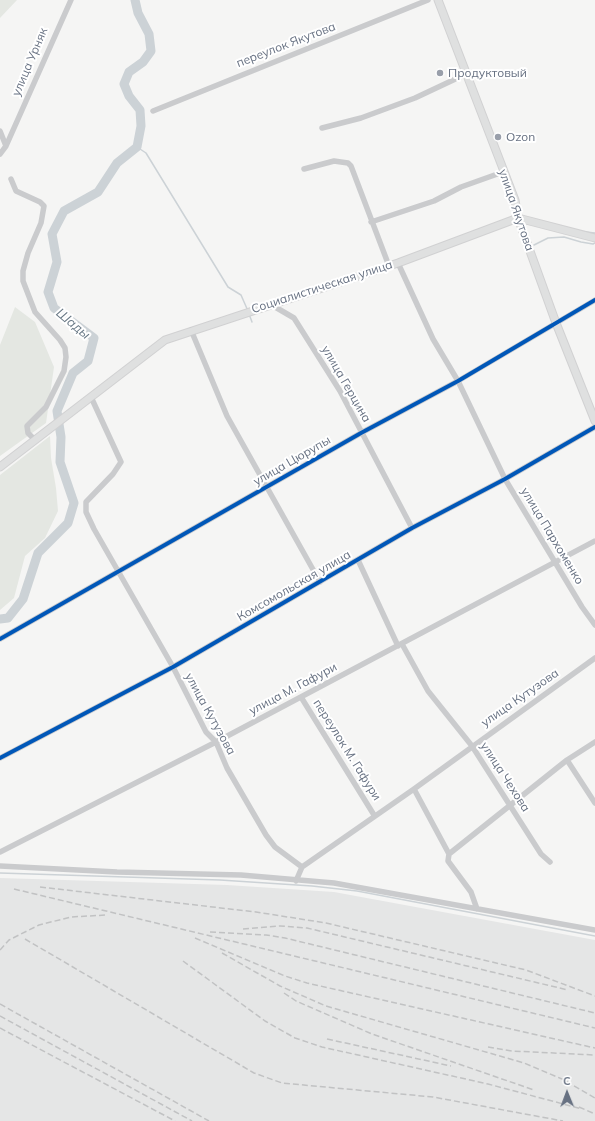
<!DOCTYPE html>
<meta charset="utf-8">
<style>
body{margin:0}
#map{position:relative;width:595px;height:1121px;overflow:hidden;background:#f5f5f4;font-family:Mulish,sans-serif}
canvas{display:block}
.north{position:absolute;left:547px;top:1073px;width:40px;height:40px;-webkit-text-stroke:3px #fff;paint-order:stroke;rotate:359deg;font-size:11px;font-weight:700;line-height:16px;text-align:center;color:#677182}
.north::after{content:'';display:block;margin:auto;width:14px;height:18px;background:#677182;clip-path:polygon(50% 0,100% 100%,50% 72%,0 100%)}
</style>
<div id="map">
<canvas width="595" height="1121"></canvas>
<div class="north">С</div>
</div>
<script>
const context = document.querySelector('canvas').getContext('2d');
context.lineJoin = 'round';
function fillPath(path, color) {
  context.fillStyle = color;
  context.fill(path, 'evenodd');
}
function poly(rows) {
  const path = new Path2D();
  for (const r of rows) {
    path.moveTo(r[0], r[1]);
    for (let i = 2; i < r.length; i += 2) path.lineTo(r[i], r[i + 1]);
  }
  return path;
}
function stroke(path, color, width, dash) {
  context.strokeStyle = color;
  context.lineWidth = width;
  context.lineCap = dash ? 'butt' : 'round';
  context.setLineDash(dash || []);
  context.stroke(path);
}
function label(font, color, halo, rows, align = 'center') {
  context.font = font + ' Mulish,sans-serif';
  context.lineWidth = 4;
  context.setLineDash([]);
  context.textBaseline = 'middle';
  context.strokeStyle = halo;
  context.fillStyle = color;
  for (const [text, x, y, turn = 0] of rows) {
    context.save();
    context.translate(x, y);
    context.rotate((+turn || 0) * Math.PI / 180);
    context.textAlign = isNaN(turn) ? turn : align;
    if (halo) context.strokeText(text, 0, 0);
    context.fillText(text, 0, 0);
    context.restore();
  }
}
fillPath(poly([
 [0,878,227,885,334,892,595,940,595,1121,0,1121]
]), '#e5e6e6');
fillPath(poly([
 [0,0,17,0,0,18],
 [15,307,35,322,54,367,46,423,0,456,0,345],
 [50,436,51,458,56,488,58,511,45,538,25,556,14,598,0,610,0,475]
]), '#e4e7e2');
stroke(poly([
 [137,147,146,153,228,287,241,295,248,311],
 [586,232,595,233],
 [534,245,548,238,564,237,581,242,593,244,595,243],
 [249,314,252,322],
 [0,873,220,880,312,886,357,891,595,936]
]), '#ccd2d6', 1.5);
stroke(poly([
 [0,619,8,618,23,599,38,553,68,523,74,503,60,462,61,437,57,411,73,373,88,361,94,338,54,308,48,292,57,262,52,234,64,211,98,192,117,163,137,147,141,126,140,110,129,96,124,84,129,72,143,62,151,51,149,34,138,13,135,0]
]), '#ccd2d6', 9);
const secondary = poly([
 [438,0,515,200,518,218,556,323,595,421],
 [0,467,165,340,398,263,518,218,595,238]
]);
stroke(secondary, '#d1d1d2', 9);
stroke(poly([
 [153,111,428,0],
 [322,128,361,118,415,98,466,74],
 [0,131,6,146],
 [0,154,6,146,71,0],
 [304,169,334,161,348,163,351,166,389,266],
 [11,179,16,191,40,202,44,206,41,223,28,253,23,271,23,281,35,312,60,340,65,348,66,357,64,371,46,407,27,426,28,433,35,440],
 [371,222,434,201,461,187,503,172],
 [398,263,433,339,458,381,505,479,582,607,595,625],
 [270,304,294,318,340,391,412,528],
 [191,330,227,416,320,582],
 [91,397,121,462,113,474,86,502,86,512,94,529,173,667,206,732,216,742,227,768,266,835,275,847,302,867],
 [358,560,398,646],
 [0,639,361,433,458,381,595,300],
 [402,644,428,691,472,746,541,854,550,862],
 [301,697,374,815],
 [0,758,173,667,412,528,505,479,595,427],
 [567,760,595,803],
 [414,789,449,854,448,861,471,892,477,909],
 [0,852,216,742,595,541],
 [449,854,567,760,595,742],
 [0,866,117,872,241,875,334,883,595,930],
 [296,881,302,867,414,789,595,658]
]), '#cacbcd', 5.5);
stroke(secondary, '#dfe0e0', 7);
stroke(poly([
 [40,887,256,912,326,923,526,970,595,996],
 [14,889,595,1028],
 [243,929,280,926,307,928,568,990],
 [210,932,266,935,285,938,595,1013],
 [195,938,285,976,307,983,595,1048],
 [25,939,254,1073,282,1083,433,1097,563,1121],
 [0,950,9,940,39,925,71,917,107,915],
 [222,953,280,986,326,1006,524,1063,562,1079,595,1098],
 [183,961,265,1021,295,1038,322,1047,488,1084,582,1109],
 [284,993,296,1001,372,1034,534,1090],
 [0,1004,209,1121],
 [0,1016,192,1121],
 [0,1028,175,1121],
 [327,1039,451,1066],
 [488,1047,512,1051,595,1055],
 [579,1107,595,1114]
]), '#c1c2c3', 1.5, [6, 3]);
stroke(poly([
 [0,639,361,433,458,381,595,300],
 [0,758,173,667,412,528,505,479,595,427]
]), '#0057b8', 4);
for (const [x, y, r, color] of [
 [440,73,4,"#999faa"],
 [498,137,4,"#999faa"]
]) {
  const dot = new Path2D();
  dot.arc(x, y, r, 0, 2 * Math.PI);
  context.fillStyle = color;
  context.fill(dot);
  stroke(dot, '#fff', 1.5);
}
label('12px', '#677182', '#fff', [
 ["переулок Якутова",286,45,-21],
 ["улица Урняк",30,62,-67],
 ["улица Якутова",516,210,71],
 ["Социалистическая улица",322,287,-18],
 ["улица Герцина",346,384,60],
 ["улица Цюрупы",292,461,-30],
 ["улица Пархоменко",552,536,59],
 ["Комсомольская улица",294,586,-30],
 ["улица М. Гафури",293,689,-28],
 ["улица Кутузова",520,698,-35],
 ["улица Кутузова",210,714,61],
 ["переулок М. Гафури",347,750,58],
 ["улица Чехова",505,777,57]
]);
label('12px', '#677182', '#fff', [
 ["Продуктовый",448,73],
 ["Ozon",506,137]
], 'left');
label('italic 13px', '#687885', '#fff', [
 ["Шады",73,324,40]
]);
</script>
